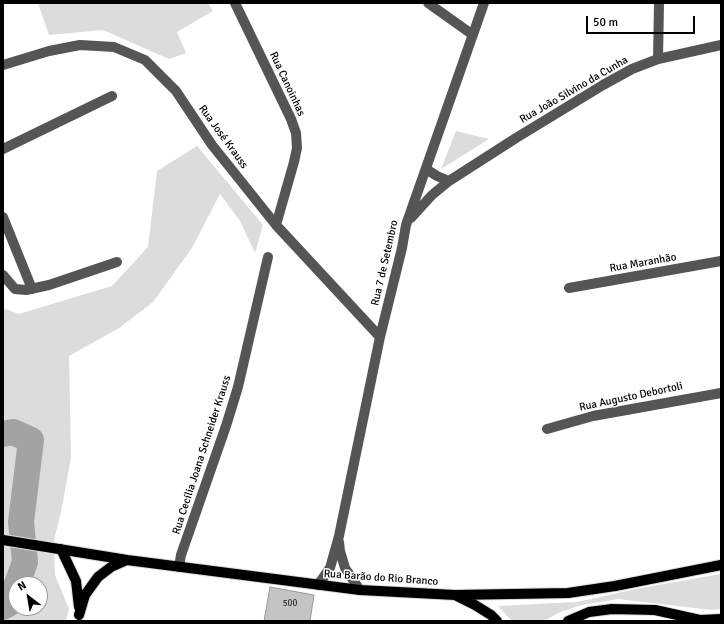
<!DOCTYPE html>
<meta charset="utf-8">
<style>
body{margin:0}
#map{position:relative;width:724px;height:624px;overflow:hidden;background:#fff;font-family:Signika,sans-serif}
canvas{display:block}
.frame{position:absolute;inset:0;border:4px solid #000;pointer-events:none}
.north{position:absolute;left:8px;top:576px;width:40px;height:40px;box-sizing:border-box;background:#fff;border:1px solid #999;border-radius:50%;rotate:329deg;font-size:11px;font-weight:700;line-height:16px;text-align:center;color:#000}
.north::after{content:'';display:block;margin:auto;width:14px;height:18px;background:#000;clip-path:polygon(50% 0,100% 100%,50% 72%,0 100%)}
.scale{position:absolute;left:586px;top:16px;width:109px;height:18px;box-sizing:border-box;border:2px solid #000;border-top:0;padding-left:5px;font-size:12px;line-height:14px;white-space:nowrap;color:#000;-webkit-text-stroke:3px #fff;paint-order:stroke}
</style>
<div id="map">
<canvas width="724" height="624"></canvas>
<div class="frame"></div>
<div class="north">N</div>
<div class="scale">50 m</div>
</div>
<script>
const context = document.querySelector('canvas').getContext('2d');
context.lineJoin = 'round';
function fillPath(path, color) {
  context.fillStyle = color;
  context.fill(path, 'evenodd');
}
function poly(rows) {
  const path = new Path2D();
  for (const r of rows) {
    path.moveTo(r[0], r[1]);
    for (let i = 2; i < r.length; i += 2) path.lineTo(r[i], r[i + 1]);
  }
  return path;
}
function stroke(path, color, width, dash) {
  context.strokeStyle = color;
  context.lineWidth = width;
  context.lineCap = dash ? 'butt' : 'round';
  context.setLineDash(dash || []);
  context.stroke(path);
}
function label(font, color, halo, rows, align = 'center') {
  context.font = font + ' Signika,sans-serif';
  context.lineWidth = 3;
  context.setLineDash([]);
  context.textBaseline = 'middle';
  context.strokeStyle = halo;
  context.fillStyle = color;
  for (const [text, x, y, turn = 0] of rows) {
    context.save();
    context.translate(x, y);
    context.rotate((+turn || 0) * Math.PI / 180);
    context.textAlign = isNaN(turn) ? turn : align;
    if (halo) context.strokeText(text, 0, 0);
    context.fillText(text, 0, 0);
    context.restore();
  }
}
fillPath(poly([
 [38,3,208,3,213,11,177,32,186,53,169,59,103,30,49,35],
 [456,131,489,139,441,169],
 [197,146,263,225,255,253,240,221,220,194,192,248,153,302,119,328,69,356,71,458,61,512,54,540,55,575,69,609,66,621,3,621,3,308,19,314,112,286,148,247,157,171],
 [16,584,40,584,40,608,16,608],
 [721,574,721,609,711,610,618,599,582,605,560,612,544,621,512,621,498,606,577,602,641,588]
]), '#dcdcdc');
stroke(poly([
 [3,434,13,432,31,440,21,522,25,562,17,584],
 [3,607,10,603,16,586]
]), '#a3a3a3', 26);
const building = poly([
 [270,587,314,595,310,621,264,621,270,587]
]);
fillPath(building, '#c4c4c4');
stroke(building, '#999', 1);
const major = poly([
 [3,540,127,560,360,590,455,595,568,593,615,586,721,565],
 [61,549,76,581,79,607],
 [457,596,475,605,491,615,497,621],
 [79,615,85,595,98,577,111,567,127,560],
 [568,621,589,612,612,609,655,610,700,620,721,619]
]);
stroke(major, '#dbdbdb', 12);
stroke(poly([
 [235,3,291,119,296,133,297,148,294,162,276,225],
 [428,3,473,35],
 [658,59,659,3],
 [3,65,49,51,80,45,114,47,145,60,176,91,212,145,276,225,380,337],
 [3,149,112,96],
 [426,169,437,176,449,181],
 [3,217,32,289],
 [411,218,432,195,449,181,516,138,603,85,632,69,658,59,721,45],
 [3,275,15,289,26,290,49,285,117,262],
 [569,288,721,261],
 [547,429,593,416,721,393],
 [339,542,340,551,345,568,360,590],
 [179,567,181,555,226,426,238,387,268,257],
 [318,585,330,568,339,536,380,337,402,248,406,225,484,3]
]), '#555', 10);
stroke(major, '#000', 10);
label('9px', '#313131', null, [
 ["500",290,604]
]);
label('11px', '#000', '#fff', [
 ["Rua Canoinhas",287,84,65],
 ["Rua João Silvino da Cunha",574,90,-30],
 ["Rua José Krauss",223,137,54],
 ["Rua 7 de Setembro",385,263,-77],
 ["Rua Maranhão",643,263,-10],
 ["Rua Augusto Debortoli",631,397,-12],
 ["Rua Cecília Joana Schneider Krauss",202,455,-72],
 ["Rua Barão do Rio Branco",381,578,4]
]);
</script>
